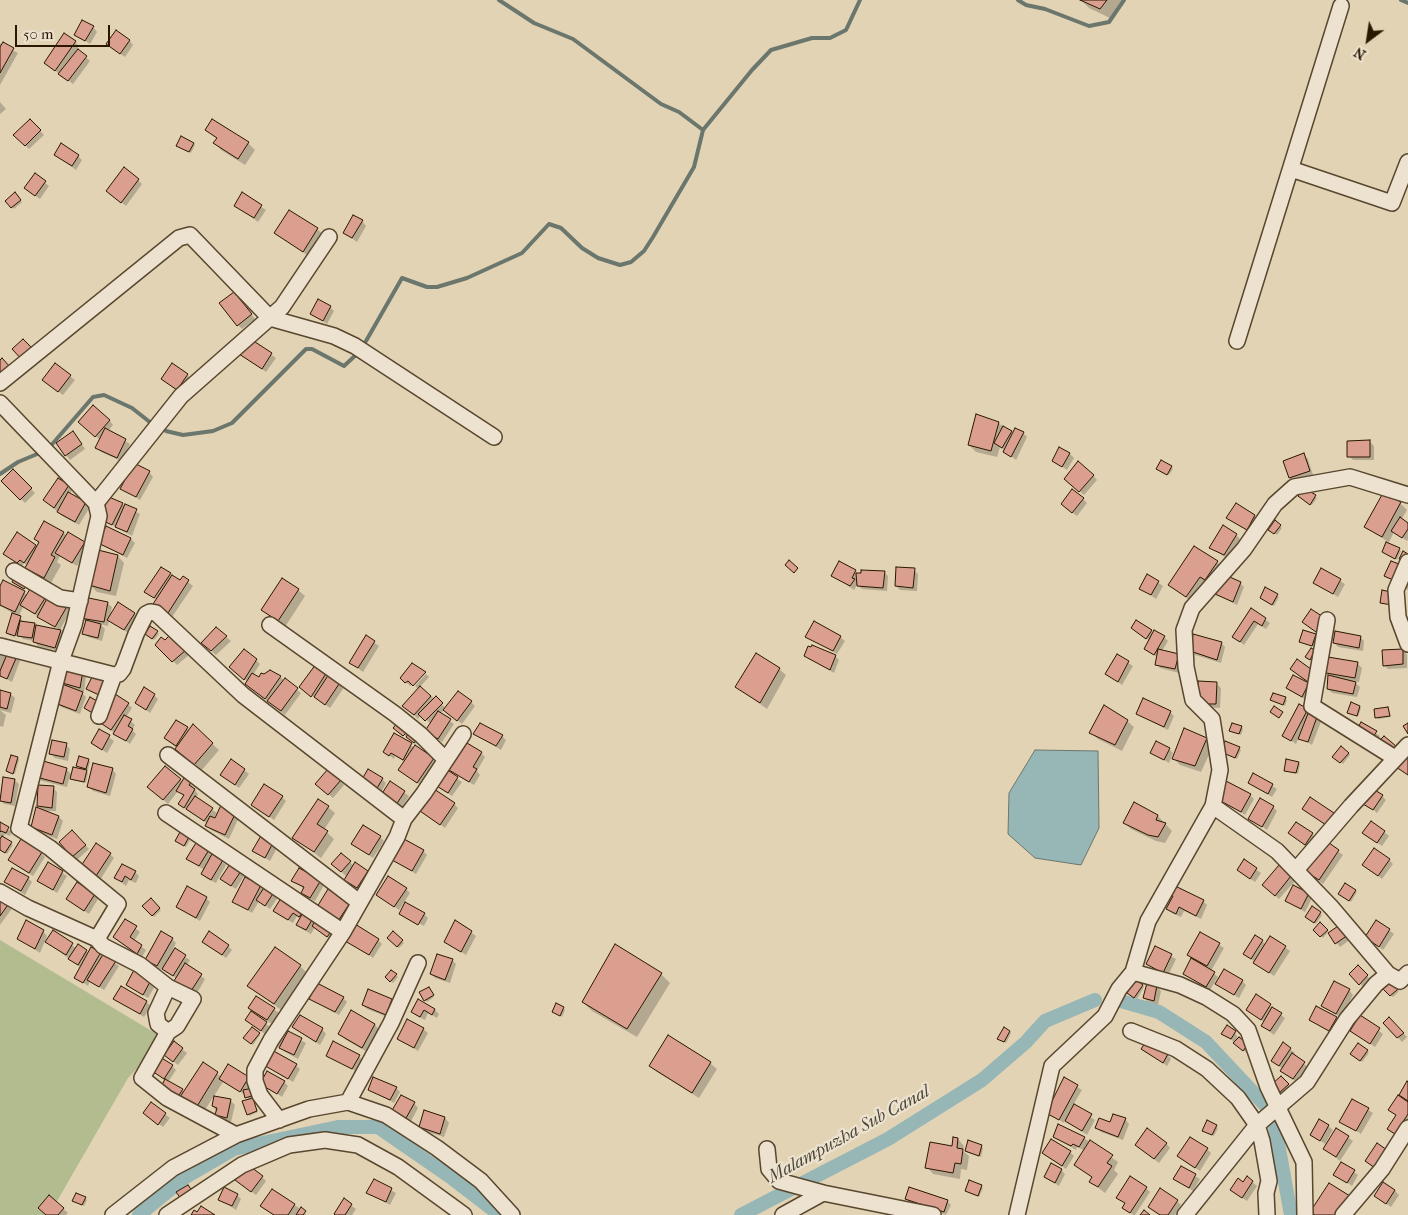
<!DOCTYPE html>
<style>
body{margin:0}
#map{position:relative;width:1408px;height:1215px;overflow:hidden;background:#e2d3b5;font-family:"IM FELL French Canon",serif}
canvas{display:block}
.north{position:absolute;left:1343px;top:15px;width:50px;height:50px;-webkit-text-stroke:4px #ece2cf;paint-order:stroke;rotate:211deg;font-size:14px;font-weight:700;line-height:20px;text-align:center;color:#2a1700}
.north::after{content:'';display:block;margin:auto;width:18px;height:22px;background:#2a1700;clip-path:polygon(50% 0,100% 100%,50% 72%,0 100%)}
.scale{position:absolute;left:15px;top:25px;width:95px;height:22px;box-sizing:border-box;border:2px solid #2a1700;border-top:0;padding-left:6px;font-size:15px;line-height:18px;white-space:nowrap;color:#2a1700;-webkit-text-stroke:4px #ece2cf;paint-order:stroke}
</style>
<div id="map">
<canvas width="1408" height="1215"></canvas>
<div class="north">N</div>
<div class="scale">50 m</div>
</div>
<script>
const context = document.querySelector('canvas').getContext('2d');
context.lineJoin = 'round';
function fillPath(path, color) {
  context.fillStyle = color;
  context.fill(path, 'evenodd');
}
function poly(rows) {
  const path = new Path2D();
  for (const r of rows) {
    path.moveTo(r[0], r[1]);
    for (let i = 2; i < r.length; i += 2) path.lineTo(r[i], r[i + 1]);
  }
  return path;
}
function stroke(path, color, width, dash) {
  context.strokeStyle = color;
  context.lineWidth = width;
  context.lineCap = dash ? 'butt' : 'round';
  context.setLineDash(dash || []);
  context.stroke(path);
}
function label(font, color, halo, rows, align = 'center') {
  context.font = font + ' "IM FELL French Canon",serif';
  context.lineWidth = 4.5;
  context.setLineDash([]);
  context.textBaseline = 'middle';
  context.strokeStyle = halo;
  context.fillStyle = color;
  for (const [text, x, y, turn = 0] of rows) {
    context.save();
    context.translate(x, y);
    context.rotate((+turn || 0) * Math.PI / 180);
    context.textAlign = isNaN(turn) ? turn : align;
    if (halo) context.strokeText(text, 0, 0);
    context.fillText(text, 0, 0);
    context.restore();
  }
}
fillPath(poly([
 [0,940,165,1039,128,1078,49,1215,0,1215]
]), '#b2bc8e');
const water = poly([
 [1035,750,1098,751,1099,828,1081,865,1035,858,1008,834,1009,793,1035,750]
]);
fillPath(water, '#97b6b6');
stroke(water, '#6b766d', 1);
fillPath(poly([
 [1081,0,1122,0,1110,18,1089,8],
 [93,27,97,32,90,44,76,35],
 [65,35,75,42,79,46,77,49,90,61,73,84,45,63],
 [129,40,133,45,125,57,112,48],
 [0,43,18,53,0,85],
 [0,102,6,109,0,114],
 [30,120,44,135,29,149,15,135],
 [207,130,248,143,255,150,245,165,221,150,215,143,217,139],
 [193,144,195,145,191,153,179,147],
 [55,155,78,156,82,160,76,170],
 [35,175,49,186,40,199,30,192],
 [138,180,142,184,126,206,112,195],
 [15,194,22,202,14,209,7,201],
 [242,194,266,210,258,222,235,205],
 [362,221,366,226,357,242,344,233],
 [317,229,324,235,310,257,276,233],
 [238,297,255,319,242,329,238,325],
 [330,307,334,311,327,324,312,313],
 [250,339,276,358,266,372,240,354],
 [55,365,75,380,63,395,48,384],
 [187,375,191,379,181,393,162,379],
 [109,420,113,425,108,431,130,444,121,461,101,452,97,447,100,440,84,426],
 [998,423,1013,434,1023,433,1027,437,1016,460,1000,447,997,457,976,452,969,445],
 [77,437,85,449,70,460,57,443],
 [1370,442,1374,446,1374,460,1353,460,1349,456],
 [1070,454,1074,458,1067,470,1053,460],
 [1304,455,1308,459,1313,475,1294,482,1290,478],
 [1171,467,1173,469,1169,475,1159,470],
 [13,470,35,493,25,503,3,481],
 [149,472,153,477,140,500,121,488],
 [1093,475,1097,480,1084,495,1070,483],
 [58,480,72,490,70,494,90,507,79,525,62,516,49,504],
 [1305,489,1317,498,1312,505,1301,498],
 [1083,499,1087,503,1077,516,1066,508],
 [1400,503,1407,510,1401,520,1408,524,1408,539,1407,541,1394,532,1388,544,1401,551,1397,560,1383,552,1388,542,1366,527],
 [122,504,140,514,132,536,101,519],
 [1254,516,1258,520,1251,533,1228,518],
 [1275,522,1282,528,1277,535,1271,531],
 [63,533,88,547,77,566,60,556,57,562,61,565,51,583,33,574,26,567,27,565,24,563,22,566,4,554,35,546,37,548],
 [1236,535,1240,539,1228,559,1210,547],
 [131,539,135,543,127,558,99,543],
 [118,556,124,563,116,596,97,592,90,585],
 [1217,562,1223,569,1193,603,1170,585],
 [914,570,918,574,917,591,900,590,896,586],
 [1322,570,1345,584,1338,597,1315,583],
 [855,571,858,574,884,572,888,576,887,591,862,589,857,585,854,590,833,575],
 [170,574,181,582,183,578,193,586,172,617,159,608,157,600,150,596],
 [1148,576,1163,586,1156,599,1141,588],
 [1408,577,1408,590,1403,586],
 [1240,583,1244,587,1237,605,1216,594],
 [0,589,24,592,27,596,51,594,72,608,60,630,23,607,19,616,24,623,61,631,65,635,59,651,38,646,34,641,23,639,21,637,11,634,11,636,19,639,12,637,7,633,13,613,0,606],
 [1266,589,1279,597,1274,606,1263,600],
 [298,590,305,596,285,627,263,610],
 [107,603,112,607,110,617,134,614,138,618,128,633,109,620,108,626,100,624,105,629,102,641,88,637,84,633,86,622,81,617],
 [1251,610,1270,623,1266,629,1258,624,1244,645,1234,637],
 [216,628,231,641,216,655,202,643],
 [1132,628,1151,631,1164,637,1168,641,1162,651,1182,659,1179,673,1160,668,1156,664,1157,657,1146,649,1150,641],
 [157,632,159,634,154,640,148,636],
 [1315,635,1317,637,1314,647,1301,641],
 [807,636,840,637,845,641,837,654],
 [366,637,379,646,363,672,351,663],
 [1360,637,1364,641,1363,651,1338,647,1334,642],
 [1221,643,1225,647,1221,663,1192,654,1188,650],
 [157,645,185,651,189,655,177,665],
 [1403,650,1407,655,1407,668,1388,669,1384,665],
 [0,653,7,658,16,657,20,661,12,682,0,675],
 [806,656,835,656,839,660,834,673],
 [1117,656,1133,666,1122,685,1107,674],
 [1329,658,1358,664,1362,668,1359,682,1353,681,1360,687,1357,697,1332,693,1328,689,1333,678,1327,672],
 [256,660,260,664,253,675,259,679,280,677,301,693,285,715,251,688,248,682,235,671],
 [413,665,413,684,410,686,402,678],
 [316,666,345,686,330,708,305,691],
 [779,669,786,675,767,709,737,687],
 [82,672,86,677,84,692,79,690,86,697,80,714,61,707,56,702,63,684,60,682],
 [426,674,429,677,420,687,446,708,471,702,475,706,462,724,444,710,440,714,454,724,442,742,431,735,431,724,421,715,418,719,408,710,419,690,415,686],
 [1216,683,1221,688,1220,708,1203,707],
 [1308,684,1306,700,1287,688],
 [0,691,10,694,15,698,11,713,0,710,6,715,3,727,0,726],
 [154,695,158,699,150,713,136,703],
 [1285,699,1287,700,1285,706,1271,700],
 [128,704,132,708,126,717,135,725,132,730,136,734,130,744,105,726],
 [1299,706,1322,719,1312,745,1299,737,1296,744,1284,736],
 [1359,707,1361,708,1358,717,1348,712],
 [1388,708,1391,717,1378,719,1377,717],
 [1170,712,1174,716,1168,730,1137,714],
 [1127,721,1134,727,1122,751,1098,739,1091,733],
 [399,723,418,741,416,744,395,728],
 [1362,724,1380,736,1376,744],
 [193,726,219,750,202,770,165,738,187,728,190,731],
 [1241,727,1243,729,1241,735,1231,730],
 [99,730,114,741,107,753,92,743],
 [1185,730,1207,739,1213,746,1201,772,1180,765,1174,759],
 [475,734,502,736,506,740,501,750],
 [395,735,437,763,422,786,404,774,405,762,395,756,394,759,385,752],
 [66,745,70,749,68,761,55,758,50,753],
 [1342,747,1350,755,1343,764,1334,757],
 [1169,749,1173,753,1169,763,1152,753],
 [1239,749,1241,750,1237,759,1224,753],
 [481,753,485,757,477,771,480,775,474,785,455,774],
 [18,758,19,760,15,774,9,773,7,771],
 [88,760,90,762,88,770,84,769,88,773,86,783,73,780,70,776,67,787,42,781,38,777,66,769,72,775,82,770,78,766],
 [1298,763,1300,764,1298,774,1285,770],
 [112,769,116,774,110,796,93,791,89,787],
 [244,770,249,774,239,788,221,775],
 [446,771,462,782,452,796,441,789],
 [1254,774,1277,789,1272,797,1249,782],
 [180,779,183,783,190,783,198,794,196,798,217,813,213,819,215,820,222,805,240,815,229,839,211,830,207,826,208,824,184,808,180,804,185,796,178,791,168,804,153,791],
 [382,779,386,783,381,793,367,785],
 [14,780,19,784,15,806,4,804,0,800],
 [340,781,344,785,333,798,321,788],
 [391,783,409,796,401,808,387,799],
 [53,788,57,792,56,811,43,811,38,806],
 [1250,795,1254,799,1245,815,1218,799],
 [1382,796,1386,800,1377,813,1365,803],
 [282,797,286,801,274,820,252,805],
 [454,804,458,808,445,828,421,811],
 [328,807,335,813,324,830,334,839,321,858,294,838],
 [1273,807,1277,811,1267,830,1250,818],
 [37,809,59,817,63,821,57,839,37,831,33,827],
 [1158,816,1172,831,1165,843,1156,841,1131,829,1125,823],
 [0,824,12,832,10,836,5,834,3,838,13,845,7,854,0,849],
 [72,832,89,849,77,860,61,842],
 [1384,832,1389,836,1382,846,1368,837],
 [180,833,190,840,186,847,178,842],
 [1289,833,1312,834,1316,838,1310,848],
 [262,836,278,846,270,861,254,851],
 [380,837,384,841,373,858,353,844],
 [200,839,215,850,212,855,226,865,216,883,206,878,202,874,204,870,188,859],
 [1325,842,1343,855,1323,884,1308,873],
 [423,851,427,855,416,874,394,860],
 [41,853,45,857,33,876,14,864],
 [110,854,114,858,100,880,87,870],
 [341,854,354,866,371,876,361,891,350,884,346,879,347,877,337,868],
 [1389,860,1393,864,1382,879,1364,865],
 [1244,861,1261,873,1255,882,1243,874],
 [233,862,246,873,236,889,226,883],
 [48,864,67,876,57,893,39,880],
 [1279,867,1295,881,1279,899,1268,889],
 [135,872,139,876,136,883,129,880,126,886,116,878],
 [28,878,32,882,25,895,6,882],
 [293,880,320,881,324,885,315,901,306,897,302,893,304,889],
 [260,886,264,890,280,894,270,909,259,901,252,913,234,902],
 [406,889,410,893,399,910,378,895],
 [1355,891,1357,892,1351,902,1342,896],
 [1168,893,1203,901,1207,905,1201,919,1184,911,1181,917,1172,913,1168,909,1173,897],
 [1308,894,1312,898,1305,912,1286,901],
 [94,895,98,899,89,914,72,903],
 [0,896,13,907,0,925],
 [283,896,336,934,331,940,315,927,311,934,302,929,298,925,301,919,297,916,293,923,279,915,275,910],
 [206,898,210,902,200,921,177,907],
 [151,900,161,910,154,917,144,906],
 [349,904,353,908,343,924,322,911],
 [1320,913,1322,915,1316,924,1308,919],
 [424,914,428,918,424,926,404,915],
 [125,920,140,932,134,941,146,950,142,957,114,937],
 [456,922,476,936,466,955,445,942],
 [1377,922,1394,934,1383,950,1366,937],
 [1320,924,1330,933,1340,926,1351,939,1340,947,1328,932,1323,938,1314,930],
 [43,931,47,936,40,953,19,939],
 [53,932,76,948,78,945,89,953,100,953,119,966,104,990,90,981,88,986,75,977,81,968,47,942],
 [393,933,404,943,399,948,388,938],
 [1200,933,1224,948,1211,971,1218,977,1210,990,1184,974,1193,959,1188,955],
 [1271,937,1290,951,1274,976,1244,954,1262,941,1266,945],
 [172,939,176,943,173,949,190,960,187,965,205,979,196,995,180,985,175,981,177,979,162,968,161,970,147,960],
 [347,940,378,940,382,944,373,958],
 [204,942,228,946,232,950,226,958],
 [1155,947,1176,959,1168,976,1148,964],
 [452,960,456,964,450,983,435,978,431,974],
 [300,966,306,972,281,1010,249,986],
 [1358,967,1371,980,1364,988,1351,974],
 [391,971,398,977,393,983,386,977],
 [661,974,670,983,637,1037,592,1011,583,1002],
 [1388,980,1399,991,1393,997,1382,986],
 [151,981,155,986,148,998,127,985],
 [1242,981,1246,985,1239,998,1217,984],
 [1148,984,1157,987,1161,991,1158,1005,1148,1002,1144,998],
 [1143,986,1144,987,1137,999,1130,995],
 [431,990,434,997,427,1002,425,1000],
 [1349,990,1353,995,1341,1018,1323,1006],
 [1257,996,1285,1018,1274,1035,1262,1026,1264,1022,1252,1014],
 [256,997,279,1013,272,1024,257,1015,250,1008],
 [343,998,347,1002,339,1015,310,999],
 [115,999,146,1002,151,1006,144,1017],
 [391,1000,395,1004,390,1018,367,1009,363,1005],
 [419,1001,435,1010,439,1014,437,1018,428,1013,425,1020,417,1016,413,1011],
 [563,1008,565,1010,562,1017,553,1012],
 [352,1012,375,1025,381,1032,369,1053,346,1040,339,1034],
 [256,1016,270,1027,266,1035,247,1020],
 [1360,1017,1383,1034,1375,1047,1352,1031],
 [1336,1018,1340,1023,1334,1034,1311,1020],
 [1389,1019,1407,1037,1402,1042,1385,1023],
 [293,1027,322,1029,326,1034,320,1045],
 [252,1028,260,1035,253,1045,246,1040],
 [423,1029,428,1033,418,1051,398,1038],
 [1010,1032,1011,1033,1006,1043,1001,1040],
 [1235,1032,1238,1038,1252,1049,1248,1054,1223,1033],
 [288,1033,306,1043,298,1059,285,1052,275,1044,280,1036,285,1039],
 [174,1043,187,1053,178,1065,170,1059],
 [334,1043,364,1060,357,1072,328,1056],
 [1283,1044,1295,1053,1293,1056,1308,1067,1298,1083,1286,1075,1282,1071,1283,1069,1272,1061],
 [1143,1049,1167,1055,1171,1059,1167,1066],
 [1367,1051,1369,1053,1362,1062,1353,1055],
 [264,1063,296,1065,300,1069,293,1082],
 [710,1063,717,1069,699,1098,657,1072,650,1066],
 [203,1064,222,1077,228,1066,253,1082,248,1090,256,1097,251,1098,258,1112,249,1116,249,1100,246,1095,223,1082,203,1113,182,1102,166,1081,153,1071,172,1066,176,1070,168,1082,185,1092],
 [1281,1077,1290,1087,1282,1094,1273,1084],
 [1064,1079,1082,1090,1073,1105,1095,1120,1087,1135,1065,1120,1064,1123,1048,1113],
 [284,1082,288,1086,282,1097,262,1084],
 [1408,1083,1408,1124,1399,1137,1388,1129,1397,1116,1390,1110],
 [396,1088,400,1092,394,1103,370,1090],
 [1353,1100,1373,1113,1361,1134,1341,1121],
 [231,1101,235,1105,231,1122,220,1119,213,1106],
 [414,1103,418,1108,410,1123,397,1116],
 [152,1104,170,1118,163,1127,147,1115],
 [425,1112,445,1118,449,1123,444,1137,424,1131,420,1127],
 [1125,1119,1129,1124,1123,1140,1101,1132,1097,1128],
 [1059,1126,1084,1138,1118,1162,1114,1170,1118,1174,1105,1193,1091,1182,1093,1178,1075,1165,1085,1151,1077,1147,1076,1150,1054,1137],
 [1216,1126,1218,1128,1214,1136,1205,1132],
 [1328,1126,1333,1130,1325,1144,1312,1135],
 [1337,1130,1353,1141,1340,1161,1325,1149],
 [958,1139,964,1146,963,1151,969,1156,967,1170,961,1169,960,1179,933,1174,927,1167,953,1147],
 [969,1142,983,1148,981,1157,966,1152],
 [1166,1143,1170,1148,1159,1163,1136,1145],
 [1207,1149,1211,1153,1200,1171,1183,1160],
 [1070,1152,1074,1156,1066,1169,1043,1153],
 [1342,1163,1358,1175,1352,1186,1335,1175],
 [1181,1168,1200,1179,1193,1191,1175,1179],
 [1061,1170,1065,1174,1059,1186,1046,1177],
 [262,1177,266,1181,256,1195,241,1184],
 [375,1181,396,1193,390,1205,368,1193],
 [1252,1182,1257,1186,1247,1201,1236,1194,1244,1183],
 [981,1186,983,1188,979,1197,966,1191],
 [1146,1188,1150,1192,1135,1215,1133,1215,1123,1207,1126,1204,1118,1197],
 [272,1190,305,1212,306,1215,273,1215,266,1210,262,1206],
 [1395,1191,1399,1195,1391,1207,1375,1196],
 [237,1195,241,1199,236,1210,219,1199],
 [49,1196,68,1213,66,1215,47,1215],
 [85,1198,87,1200,84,1206,76,1202],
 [907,1199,947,1201,951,1205,946,1215,911,1203],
 [344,1200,356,1209,352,1215,337,1215],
 [1177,1201,1181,1205,1175,1215,1160,1215,1149,1207]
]), '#0003');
stroke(poly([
 [499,0,534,23,573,39,661,104,679,112,703,130],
 [1018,0,1026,5,1045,9,1089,26,1109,22,1124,0],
 [1401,0,1408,3],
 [366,341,402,278,427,287,437,287,467,278,522,253,549,224,561,228,582,248,598,258,620,265,631,262,644,251,653,237,694,167,703,130,752,70,771,50,812,38,830,38,846,30,860,0],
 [166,431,183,435,213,431,232,423,306,349,312,349,344,366,358,353],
 [48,449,93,397,104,395,132,408,151,423],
 [0,474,18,462,42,452]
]), '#6b766d', 4);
stroke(poly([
 [1121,1001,1159,1012,1206,1042,1265,1105],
 [1274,1121,1291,1215],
 [139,1215,184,1178,234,1149,338,1127,378,1127,449,1176,500,1215],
 [741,1215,888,1139,982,1080,1026,1042,1045,1021,1095,1000]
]), '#97b6b6', 14);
const building = poly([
 [1080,0,1107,0,1100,9,1080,0],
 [82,20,94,26,85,41,74,35,82,20],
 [116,30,130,40,120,54,106,44,116,30],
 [64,33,76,41,55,71,44,63,64,33],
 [3,42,14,48,0,73,0,47,3,42],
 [78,49,87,56,68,81,58,74,78,49],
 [30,119,41,130,25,146,13,135,30,119],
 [212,119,249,142,238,159,213,143,217,138,205,130,212,119],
 [181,136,194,143,189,152,176,146,181,136],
 [61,143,79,155,72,166,54,155,61,143],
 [124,167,139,179,121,203,106,191,124,167],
 [35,173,46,181,35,196,24,188,35,173],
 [15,192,21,200,11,208,5,201,15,192],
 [242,192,262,205,254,218,234,206,242,192],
 [289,210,318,228,303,252,274,233,289,210],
 [353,215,363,220,352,238,343,233,353,215],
 [234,292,252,314,237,326,219,303,234,292],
 [318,299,331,306,323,321,310,314,318,299],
 [249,338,272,353,262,369,239,354,249,338],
 [23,339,35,351,24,362,12,349,23,339],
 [2,358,11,368,0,379,0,360,2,358],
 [55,363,71,375,58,392,42,380,55,363],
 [172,363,188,374,177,390,161,379,172,363],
 [93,405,110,420,95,437,78,422,93,405],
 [976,414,999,422,991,451,968,445,976,414],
 [1003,426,1012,431,1002,448,994,443,1003,426],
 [105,428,126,439,117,458,95,448,105,428],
 [1015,428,1024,432,1011,457,1003,452,1015,428],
 [73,431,82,444,65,456,56,443,73,431],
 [1370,440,1370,457,1347,457,1347,441,1370,440],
 [1059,447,1070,453,1062,467,1052,461,1059,447],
 [1304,453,1310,471,1289,478,1283,461,1304,453],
 [1161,460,1172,466,1167,475,1156,469,1161,460],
 [1078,461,1094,475,1079,492,1064,479,1078,461],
 [134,463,150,471,136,497,120,489,134,463],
 [13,469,32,488,20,500,1,481,13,469],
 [58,478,69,485,54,508,43,500,58,478],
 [1304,488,1316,495,1310,505,1298,496,1304,488],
 [1072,489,1084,498,1072,513,1061,504,1072,489],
 [68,492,86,502,75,522,57,512,68,492],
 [1383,493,1401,502,1382,537,1364,527,1383,493],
 [109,497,123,503,112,525,99,519,109,497],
 [1236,503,1255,515,1247,530,1226,518,1236,503],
 [125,504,137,509,127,532,115,527,125,504],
 [1400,517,1408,523,1408,529,1402,538,1391,531,1400,517],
 [1275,520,1281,525,1274,534,1268,530,1275,520],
 [44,521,64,532,51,555,55,557,44,578,25,568,39,542,34,539,44,521],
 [1223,525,1237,534,1224,555,1209,548,1223,525],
 [106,526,131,538,123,555,98,543,106,526],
 [17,532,36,545,24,563,20,560,17,563,3,554,17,532],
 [68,532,85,542,72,563,55,553,68,532],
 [1386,542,1400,548,1395,559,1382,552,1386,542],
 [1194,546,1218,561,1205,580,1200,577,1186,597,1168,585,1194,546],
 [98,550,118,555,110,591,89,585,98,550],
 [1403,551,1408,554,1405,562,1399,559,1403,551],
 [789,560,798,568,794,573,785,565,789,560],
 [839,561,856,570,852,578,855,579,850,586,831,576,839,561],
 [1391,561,1399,564,1393,580,1384,576,1391,561],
 [161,567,171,573,154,598,144,592,161,567],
 [896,567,915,568,913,588,895,586,896,567],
 [1321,568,1341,579,1333,594,1313,583,1321,568],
 [861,570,885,571,883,588,857,586,856,573,861,573,861,570],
 [1147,574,1159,581,1151,595,1139,589,1147,574],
 [1223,574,1241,582,1233,602,1215,594,1223,574],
 [16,575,28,583,24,589,12,582,16,575],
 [172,575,180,580,183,576,189,580,168,613,153,604,172,575],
 [282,578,299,589,278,621,261,610,282,578],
 [3,580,25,591,15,612,0,605,0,586,3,580],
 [32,586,47,595,35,614,20,605,32,586],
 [1265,587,1278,594,1272,605,1260,598,1265,587],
 [1382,590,1395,593,1392,605,1380,603,1382,590],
 [50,593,69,603,55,627,37,617,50,593],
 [84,597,108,602,104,622,80,618,84,597],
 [118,602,135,613,124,630,107,620,118,602],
 [1251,608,1266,618,1262,626,1254,621,1240,642,1232,637,1251,608],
 [1311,609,1325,618,1316,632,1302,622,1311,609],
 [12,613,21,616,15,636,6,633,12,613],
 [86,620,101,624,98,638,82,634,86,620],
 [1136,620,1152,630,1146,639,1131,628,1136,620],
 [20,621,35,623,32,638,17,636,20,621],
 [814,621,841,636,833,651,805,637,814,621],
 [36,625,61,630,55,648,33,642,36,625],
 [150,626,158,631,152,639,145,634,150,626],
 [216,627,227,636,211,651,201,643,216,627],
 [1154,630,1165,636,1154,655,1144,649,1154,630],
 [1303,630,1316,634,1312,646,1299,642,1303,630],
 [1335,631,1361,636,1359,648,1333,643,1335,631],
 [1193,634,1222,642,1217,660,1187,650,1192,641,1193,634],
 [366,635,375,641,358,668,349,663,366,635],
 [169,636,186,650,172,662,155,645,161,637,165,640,169,636],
 [812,645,836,655,830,670,804,656,808,646,811,647,812,645],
 [1311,648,1315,650,1310,660,1305,657,1311,648],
 [244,649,257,659,244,680,229,667,244,649],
 [1158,649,1179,654,1175,669,1155,665,1158,649],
 [1403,649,1403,664,1383,666,1382,650,1403,649],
 [8,652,17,656,7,679,0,676,0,671,8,652],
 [756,653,780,668,760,703,735,687,756,653],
 [1117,654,1129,661,1118,682,1105,674,1117,654],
 [1328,657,1358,662,1355,678,1326,673,1328,657],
 [1297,659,1315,672,1308,682,1290,669,1297,659],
 [412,663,426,672,413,686,408,681,405,683,400,678,412,663],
 [316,664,327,672,311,697,299,687,316,664],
 [63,666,83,671,80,688,59,682,63,666],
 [270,670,281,676,265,699,245,684,252,673,259,677,261,673,264,674,270,670],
 [94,673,106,679,99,695,86,689,94,673],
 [329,674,341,681,325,705,314,697,329,674],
 [1293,675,1309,683,1302,697,1286,688,1293,675],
 [1328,675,1356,682,1353,694,1327,689,1328,675],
 [285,678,298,688,281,711,267,701,285,678],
 [1198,681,1217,682,1216,704,1197,704,1198,681],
 [62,684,83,692,76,711,55,703,62,684],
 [420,686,431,696,414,715,402,706,420,686],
 [144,687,155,694,146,710,135,703,144,687],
 [0,690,11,693,7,709,0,707,0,690],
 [458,691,472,701,457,721,443,710,458,691],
 [1273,693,1286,697,1283,705,1270,700,1273,693],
 [115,694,129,703,111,730,99,722,115,694],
 [436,696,443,703,425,721,418,714,436,696],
 [90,697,102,704,96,715,84,708,90,697],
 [1143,698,1171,711,1164,727,1136,714,1143,698],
 [1351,702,1360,706,1357,716,1347,713,1351,702],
 [1299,704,1308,709,1291,741,1282,736,1299,704],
 [1104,705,1128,720,1115,745,1089,733,1104,705],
 [1274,706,1283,712,1279,718,1270,712,1274,706],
 [1388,707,1390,716,1375,718,1374,709,1388,707],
 [438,711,451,719,438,739,425,731,438,711],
 [1309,711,1318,714,1308,742,1298,739,1309,711],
 [124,715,132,719,128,726,133,729,126,741,113,734,124,715],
 [176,720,188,727,176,746,164,738,176,720],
 [399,721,409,730,403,736,393,728,399,721],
 [1361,722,1377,731,1371,740,1356,731,1361,722],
 [480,723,503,735,496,746,473,734,480,723],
 [1232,723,1242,726,1239,734,1229,731,1232,723],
 [1408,723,1408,734,1403,726,1408,723],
 [193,724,213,743,194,765,175,749,193,724],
 [1184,728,1207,738,1195,766,1172,759,1184,728],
 [99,729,110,735,102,750,91,743,99,729],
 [394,733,412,743,403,760,391,753,389,756,383,752,394,733],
 [409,733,417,738,414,743,406,737,409,733],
 [1384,736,1396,746,1389,753,1377,743,1384,736],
 [52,740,67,743,64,757,49,754,52,740],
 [1156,741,1170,748,1164,760,1150,753,1156,741],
 [1225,741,1240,747,1235,758,1221,752,1225,741],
 [467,743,482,752,473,767,477,769,469,782,449,770,467,743],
 [415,745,434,758,417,783,398,770,415,745],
 [1341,746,1349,753,1340,763,1332,757,1341,746],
 [1408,750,1408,775,1396,767,1408,750],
 [11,755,18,757,13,774,6,771,11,755],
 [79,756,89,759,86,769,76,766,79,756],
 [231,759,245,769,235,785,220,775,231,759],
 [1286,759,1299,762,1296,773,1284,771,1286,759],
 [40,760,67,768,63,784,36,777,40,760],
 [93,763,113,768,106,793,87,787,93,763],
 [165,766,181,779,163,800,147,787,165,766],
 [73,767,87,770,84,782,70,779,73,767],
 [328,769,341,780,328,795,315,784,328,769],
 [368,769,383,778,376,790,361,781,368,769],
 [446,769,458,777,448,793,435,785,446,769],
 [1253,773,1273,784,1268,794,1248,783,1253,773],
 [3,777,15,779,11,803,0,801,3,777],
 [184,778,191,782,189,785,195,789,184,808,178,804,184,795,176,791,184,778],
 [390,781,405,791,396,805,381,795,390,781],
 [1226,781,1251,794,1241,812,1217,799,1226,781],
 [264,784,283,796,269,817,251,805,264,784],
 [38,785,54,786,52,808,37,806,38,785],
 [434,789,455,803,440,825,420,811,434,789],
 [1373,789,1383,795,1373,810,1363,804,1373,789],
 [195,796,213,808,204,821,186,809,195,796],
 [1310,797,1334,813,1326,825,1302,809,1310,797],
 [1260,798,1274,806,1262,827,1248,819,1260,798],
 [318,799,329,806,317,824,328,831,314,852,292,838,318,799],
 [1134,802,1158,815,1156,820,1166,823,1158,837,1148,835,1123,823,1134,802],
 [222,803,237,810,225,835,205,826,210,816,215,818,222,803],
 [36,807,59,816,52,835,31,827,36,807],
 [1371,821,1385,831,1377,843,1362,833,1371,821],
 [0,822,9,827,6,833,1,831,0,832,0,822],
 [1296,822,1313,833,1305,845,1288,833,1296,822],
 [363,825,381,836,369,855,351,844,363,825],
 [72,830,86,845,72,857,59,842,72,830],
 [180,832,189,837,184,846,175,841,180,832],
 [262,834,274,841,265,858,252,851,262,834],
 [2,836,12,842,5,853,0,850,0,839,2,836],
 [199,838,212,845,199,866,186,859,199,838],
 [21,839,42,852,29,873,8,860,21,839],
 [404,839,424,850,412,871,392,860,404,839],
 [1325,840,1339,850,1319,880,1302,869,1325,840],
 [96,843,111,853,96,876,81,866,96,843],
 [1374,848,1390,859,1378,876,1362,865,1374,848],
 [341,853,351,861,341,872,331,864,341,853],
 [212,854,223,860,211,880,201,874,212,854],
 [1244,859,1257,868,1250,879,1237,870,1244,859],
 [232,861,243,868,231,886,220,879,232,861],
 [48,862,63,871,53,890,37,881,48,862],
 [355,862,368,871,357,888,344,880,355,862],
 [122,864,136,871,131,880,125,876,122,882,114,878,122,864],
 [1279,865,1291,876,1275,896,1262,885,1279,865],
 [12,868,29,877,21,891,4,882,12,868],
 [299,868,321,880,310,898,301,893,304,887,291,881,299,868],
 [388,876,407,888,394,907,376,895,388,876],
 [245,877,261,885,248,910,232,902,245,877],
 [77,882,95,894,84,911,66,899,77,882],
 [267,883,276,889,265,906,256,900,267,883],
 [1345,883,1356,890,1349,901,1338,894,1345,883],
 [1171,884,1204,900,1196,916,1179,907,1176,914,1166,909,1173,896,1167,893,1171,884],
 [1293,885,1309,893,1301,909,1285,901,1293,885],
 [187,886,207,897,196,918,176,907,187,886],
 [328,889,350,903,338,921,317,907,328,889],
 [0,895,10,902,0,916,0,895],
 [283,895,305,909,299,917,293,913,288,920,273,911,283,895],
 [151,898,160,908,152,916,142,906,151,898],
 [405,902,425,913,418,925,399,914,405,902],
 [1312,906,1321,912,1314,923,1305,917,1312,906],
 [305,909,315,915,306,930,296,925,305,909],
 [318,917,333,929,327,937,312,926,318,917],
 [125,919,137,926,130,937,142,945,137,954,113,937,125,919],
 [26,920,44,930,35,949,17,939,26,920],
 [455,920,472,931,461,952,444,942,455,920],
 [1376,920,1390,929,1379,947,1365,937,1376,920],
 [1320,922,1328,930,1320,937,1313,930,1320,922],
 [355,924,379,939,369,955,345,941,355,924],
 [1341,924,1348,935,1335,944,1328,933,1341,924],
 [53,930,73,943,66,955,45,942,53,930],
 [161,931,173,938,157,966,145,960,161,931],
 [209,931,229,945,222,955,202,942,209,931],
 [393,931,403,940,397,947,387,938,393,931],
 [1200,932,1220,943,1207,966,1187,955,1200,932],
 [1255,935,1263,940,1251,959,1243,954,1255,935],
 [1270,936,1286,946,1269,973,1253,963,1270,936],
 [78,944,87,950,78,965,68,959,78,944],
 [615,944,662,973,627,1029,582,1002,615,944],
 [1155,946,1172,954,1163,973,1146,964,1155,946],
 [91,947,101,952,83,983,74,978,91,947],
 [275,947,301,965,274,1004,247,986,275,947],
 [175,948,186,955,173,976,162,969,175,948],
 [104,953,116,961,99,987,87,980,104,953],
 [437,954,453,959,445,980,430,974,437,954],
 [1191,958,1215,972,1206,987,1183,974,1191,958],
 [185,963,202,974,191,991,174,981,185,963],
 [1358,965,1368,975,1359,985,1349,974,1358,965],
 [1224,969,1243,980,1234,995,1215,984,1224,969],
 [134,970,151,980,143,995,126,985,134,970],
 [391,970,397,974,390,982,385,977,391,970],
 [1388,978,1398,989,1390,996,1380,986,1388,978],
 [1135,979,1143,985,1134,998,1127,993,1135,979],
 [1334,981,1350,989,1336,1014,1321,1006,1334,981],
 [317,983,344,997,335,1012,309,999,317,983],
 [1147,983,1157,985,1154,1001,1143,998,1147,983],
 [121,986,147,1001,140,1014,113,999,121,986],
 [429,987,434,995,424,1001,419,992,429,987],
 [368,989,392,999,386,1015,362,1005,368,989],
 [1256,994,1271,1004,1261,1020,1246,1010,1256,994],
 [256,996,275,1008,267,1020,248,1008,256,996],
 [418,999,435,1009,432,1015,424,1010,420,1017,411,1012,418,999],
 [556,1003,564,1007,560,1016,552,1012,556,1003],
 [1316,1006,1337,1017,1329,1031,1309,1020,1316,1006],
 [1272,1007,1282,1013,1270,1031,1261,1026,1272,1007],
 [351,1010,375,1024,362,1048,338,1034,351,1010],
 [251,1011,267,1022,261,1031,245,1020,251,1011],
 [300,1015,323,1028,316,1042,292,1027,300,1015],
 [1360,1015,1380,1028,1370,1044,1350,1031,1360,1015],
 [1389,1017,1404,1033,1397,1038,1383,1023,1389,1017],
 [407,1019,424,1028,414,1048,397,1039,407,1019],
 [1227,1025,1236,1031,1231,1039,1221,1034,1227,1025],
 [252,1027,260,1033,251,1044,243,1038,252,1027],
 [1004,1027,1010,1031,1004,1042,997,1039,1004,1027],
 [288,1031,302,1038,294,1055,279,1048,288,1031],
 [668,1035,711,1062,692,1093,649,1066,668,1035],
 [1239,1037,1248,1044,1243,1051,1233,1043,1239,1037],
 [1147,1040,1168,1054,1163,1063,1141,1049,1147,1040],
 [174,1041,183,1048,173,1062,164,1055,174,1041],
 [333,1041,360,1055,352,1069,326,1056,333,1041],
 [1283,1042,1291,1048,1279,1066,1271,1061,1283,1042],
 [1358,1043,1368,1050,1360,1061,1350,1054,1358,1043],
 [270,1049,297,1064,288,1079,262,1064,270,1049],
 [1292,1053,1305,1062,1293,1079,1280,1071,1292,1053],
 [160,1057,173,1065,164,1079,152,1071,160,1057],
 [203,1062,218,1072,196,1108,180,1097,203,1062],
 [228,1064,249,1077,240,1092,219,1079,228,1064],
 [267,1071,285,1081,277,1094,260,1084,267,1071],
 [1281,1076,1289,1084,1279,1093,1272,1084,1281,1076],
 [373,1077,397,1087,390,1100,368,1090,373,1077],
 [1064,1077,1078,1085,1059,1120,1046,1113,1064,1077],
 [165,1079,183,1089,177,1098,160,1089,165,1079],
 [1407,1081,1408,1082,1408,1101,1399,1095,1407,1081],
 [253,1088,255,1095,245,1098,243,1090,253,1088],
 [401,1095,415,1102,405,1120,391,1112,401,1095],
 [1398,1095,1408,1102,1408,1114,1395,1134,1387,1129,1396,1115,1388,1110,1398,1095],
 [214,1096,231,1099,227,1118,215,1115,217,1108,212,1106,214,1096],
 [253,1098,257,1111,247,1115,242,1101,253,1098],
 [1352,1099,1369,1108,1356,1131,1339,1122,1352,1099],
 [151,1102,166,1113,158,1125,143,1113,151,1102],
 [1074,1104,1092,1114,1082,1131,1065,1121,1074,1104],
 [424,1110,445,1117,440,1134,419,1127,424,1110],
 [1113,1114,1126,1118,1118,1137,1095,1128,1099,1118,1110,1122,1113,1114],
 [1319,1119,1329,1125,1320,1141,1310,1135,1319,1119],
 [1207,1120,1217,1125,1212,1135,1202,1131,1207,1120],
 [1058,1124,1085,1137,1079,1147,1073,1144,1071,1146,1053,1137,1058,1124],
 [1147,1128,1167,1143,1154,1159,1135,1145,1147,1128],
 [1336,1128,1349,1136,1336,1157,1323,1149,1336,1128],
 [953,1137,958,1138,957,1148,963,1149,961,1164,955,1163,953,1173,925,1168,930,1142,952,1146,953,1137],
 [1190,1137,1208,1148,1195,1168,1177,1156,1190,1137],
 [1051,1139,1071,1151,1062,1166,1042,1153,1051,1139],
 [968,1140,982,1145,979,1156,965,1151,968,1140],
 [1090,1140,1113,1155,1107,1163,1112,1166,1098,1187,1089,1182,1092,1177,1074,1165,1090,1140],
 [1377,1143,1387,1150,1375,1168,1365,1161,1377,1143],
 [1341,1162,1355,1170,1347,1183,1333,1175,1341,1162],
 [1051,1163,1062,1169,1055,1183,1044,1177,1051,1163],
 [247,1164,263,1176,251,1192,235,1180,247,1164],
 [1181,1166,1196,1174,1189,1188,1173,1179,1181,1166],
 [1130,1176,1147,1187,1130,1213,1122,1208,1125,1203,1116,1198,1130,1176],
 [1247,1176,1253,1181,1242,1198,1230,1190,1238,1178,1243,1182,1247,1176],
 [374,1179,392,1188,386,1202,366,1193,374,1179],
 [969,1180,982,1185,978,1196,965,1191,969,1180],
 [1383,1182,1395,1190,1386,1204,1374,1196,1383,1182],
 [1329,1183,1350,1196,1337,1215,1315,1215,1310,1212,1329,1183],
 [188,1185,193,1192,181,1199,176,1192,188,1185],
 [224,1187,238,1194,232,1206,218,1200,224,1187],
 [909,1187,948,1200,944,1212,905,1199,909,1187],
 [1160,1188,1178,1200,1168,1215,1160,1215,1148,1207,1160,1188],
 [272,1189,295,1204,288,1215,274,1215,260,1206,272,1189],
 [76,1193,86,1197,82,1205,72,1201,76,1193],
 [49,1195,64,1208,58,1215,46,1215,38,1208,49,1195],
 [344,1198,352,1204,345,1215,335,1215,334,1214,344,1198],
 [201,1206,215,1215,191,1215,194,1210,197,1212,201,1206],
 [301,1207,306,1211,303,1215,296,1215,301,1207],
 [1144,1210,1150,1215,1140,1215,1144,1210]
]);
fillPath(building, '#db9f90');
stroke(building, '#2a1700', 1);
const minor = poly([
 [1291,169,1392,203,1408,162],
 [1237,341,1341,6],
 [0,383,179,238,190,235,270,318,334,336,355,346,494,437],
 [0,403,96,503,99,516,74,625,61,661,19,828,50,848,118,904,97,939],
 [96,503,181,396,282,307,329,237],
 [1408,562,1396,590,1398,617,1408,644],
 [14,571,60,598,80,601],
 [1327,620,1312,706,1395,758],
 [270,625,395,714,421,735,446,760],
 [0,646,114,675,119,674,123,669,136,634,146,614,150,612,156,613,243,695,404,819],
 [99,716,114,675],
 [168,755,359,902],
 [166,813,343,932],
 [1296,870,1351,806,1408,745],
 [0,892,28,908,97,939,103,946,140,965,168,987,193,999,177,1026,168,1032,142,1078,167,1098,236,1135],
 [1133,972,1180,985,1206,997,1233,1014,1248,1030,1268,1087,1304,1162,1305,1215],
 [1388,974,1400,981,1408,973],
 [168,987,156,1013,158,1024,168,1032],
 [1131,1031,1176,1049,1207,1069,1238,1098,1257,1125,1262,1141,1269,1181,1266,1193,1267,1215],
 [348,1102,391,1023,418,963],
 [279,1120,260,1095,255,1081,255,1070,271,1040,343,932,397,837,404,819,424,793,463,734],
 [767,1149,769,1169,779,1181,823,1193,933,1215],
 [113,1215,173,1168,236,1135,309,1109,348,1102,386,1115,437,1148,481,1181,512,1215],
 [167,1215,242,1165,289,1145,325,1140,358,1145,398,1167,464,1215],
 [783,1215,823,1193],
 [1017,1215,1052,1066,1105,1016,1119,989,1133,972,1148,921,1213,806],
 [1185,1215,1257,1125,1307,1082,1347,1019,1376,984,1388,974,1332,908,1277,851,1213,806,1220,770,1212,719,1193,700,1186,667,1184,630,1192,608,1244,549,1275,504,1294,487,1350,477,1408,495],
 [1343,1215,1382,1169,1408,1128]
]);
stroke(minor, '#58462d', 18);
stroke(minor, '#ece2cf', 15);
label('italic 18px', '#4b4737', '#ece2cf', [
 ["Malampuzha Sub Canal",849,1135,-29]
]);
</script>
